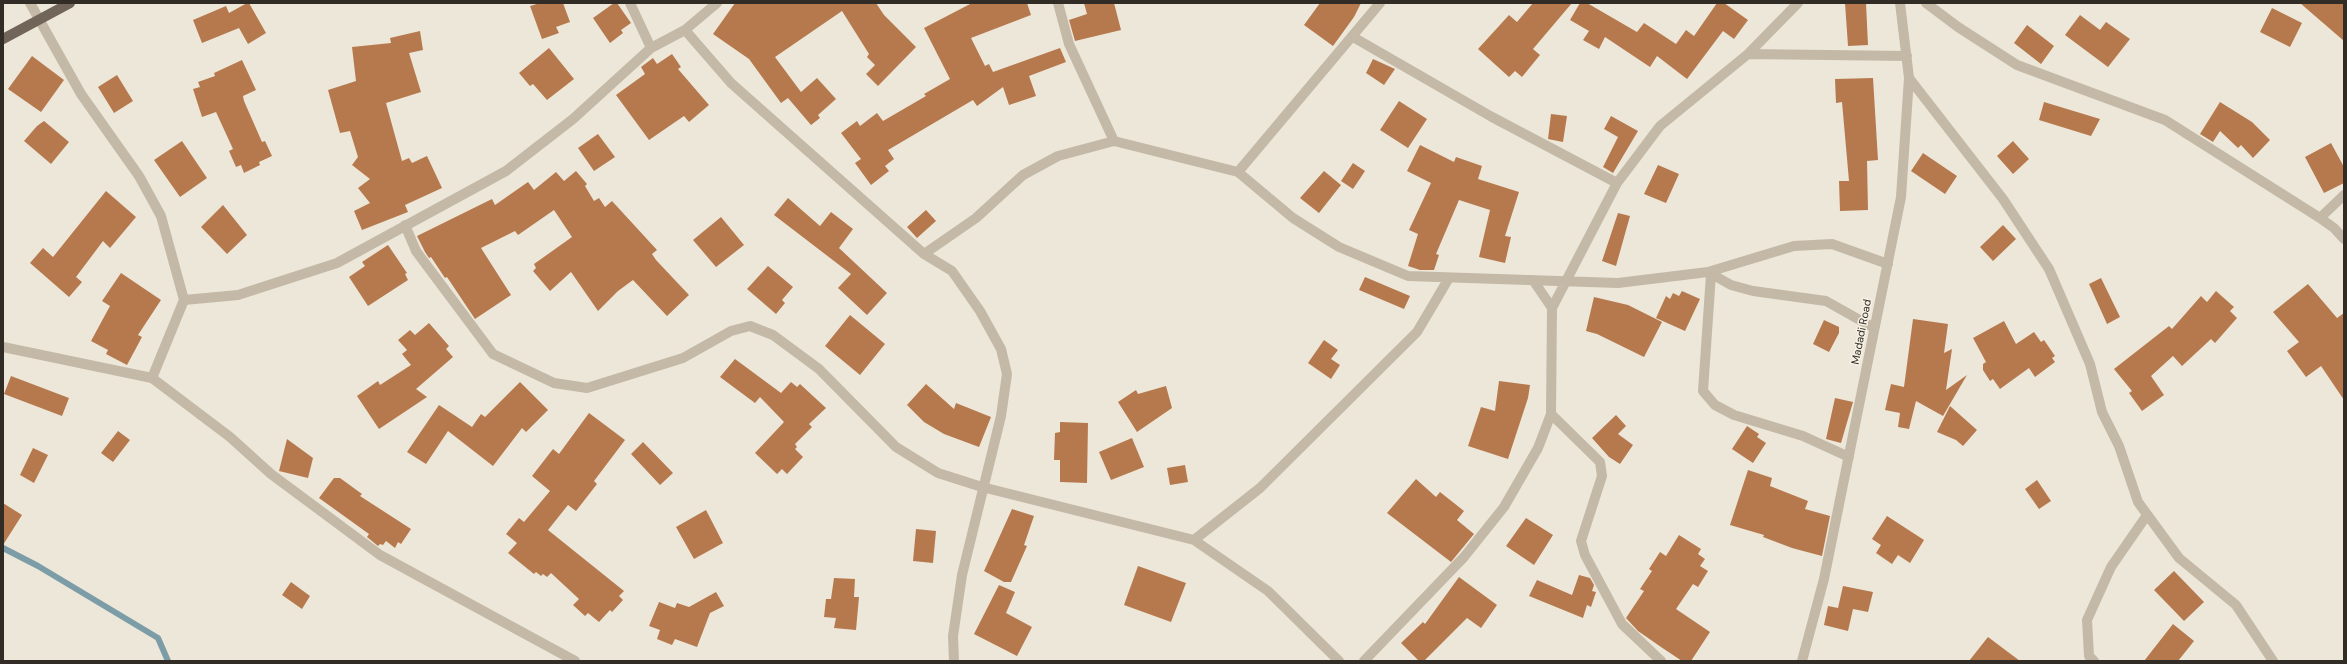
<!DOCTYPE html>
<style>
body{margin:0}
#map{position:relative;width:2347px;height:664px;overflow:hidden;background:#ede7d9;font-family:"DM Sans",sans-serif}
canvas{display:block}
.frame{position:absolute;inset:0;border:4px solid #312c26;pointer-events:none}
</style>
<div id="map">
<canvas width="2347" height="664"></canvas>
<div class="frame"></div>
</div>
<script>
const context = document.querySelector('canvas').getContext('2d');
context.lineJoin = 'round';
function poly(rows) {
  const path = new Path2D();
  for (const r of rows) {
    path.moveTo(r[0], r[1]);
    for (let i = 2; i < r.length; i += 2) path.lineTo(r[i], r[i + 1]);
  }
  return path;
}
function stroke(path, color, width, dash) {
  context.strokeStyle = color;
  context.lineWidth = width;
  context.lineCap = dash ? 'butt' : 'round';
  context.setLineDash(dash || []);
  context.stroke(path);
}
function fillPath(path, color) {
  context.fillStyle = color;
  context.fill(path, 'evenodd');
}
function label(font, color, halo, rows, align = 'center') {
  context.font = font + ' "DM Sans",sans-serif';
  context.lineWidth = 3;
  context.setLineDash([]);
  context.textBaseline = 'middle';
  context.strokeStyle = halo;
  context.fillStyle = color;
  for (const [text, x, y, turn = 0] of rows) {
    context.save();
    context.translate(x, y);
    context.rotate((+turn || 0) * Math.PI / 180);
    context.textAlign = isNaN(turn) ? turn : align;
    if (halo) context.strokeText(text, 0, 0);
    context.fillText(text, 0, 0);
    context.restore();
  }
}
stroke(poly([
 [3,548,38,566,158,638,168,661]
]), '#7c9da7', 6);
fillPath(poly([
 [247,3,249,3,266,33,248,44,239,28,202,43,193,20,226,6,229,13],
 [540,3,563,3,570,22,556,27,559,33,542,39,530,6],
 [614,3,617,3,631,23,621,30,623,33,610,43,593,18],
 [735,3,876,3,884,15,916,47,878,86,866,74,875,65,867,57,869,54,842,11,775,57,801,92,817,78,836,99,818,115,820,118,811,125,788,98,781,103,749,59,713,34],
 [972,3,1027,3,1031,15,971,38,985,66,989,64,993,72,1060,48,1066,62,1029,76,1036,96,1009,105,1003,87,977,106,973,100,888,150,894,159,885,166,889,171,871,185,855,163,861,159,841,133,857,121,860,126,877,113,883,121,926,96,924,94,950,79,924,28],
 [1084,3,1114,3,1121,30,1075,41,1069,20,1087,14],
 [1320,3,1361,3,1354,17,1333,46,1304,25],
 [1533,3,1572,3,1533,49,1540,55,1522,77,1515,71,1509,77,1478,49,1509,15,1517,22],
 [1580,3,1587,3,1637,32,1644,23,1676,44,1686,30,1694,36,1717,3,1724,3,1748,20,1734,39,1723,31,1687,79,1657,56,1650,67,1605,37,1599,49,1583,40,1589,31,1570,20],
 [1845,3,1866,3,1868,45,1848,46],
 [2300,3,2344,3,2344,41],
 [2272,8,2302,23,2290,47,2260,32],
 [2080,15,2100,30,2106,22,2130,39,2108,67,2065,35],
 [2027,25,2054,46,2041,64,2014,43],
 [420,31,423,50,409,53,421,92,386,103,402,161,409,158,412,163,427,156,442,188,405,205,408,212,362,230,354,211,370,203,358,188,370,179,352,165,358,157,350,131,340,133,328,90,356,81,352,47,391,43,390,38],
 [549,48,574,79,547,100,533,84,530,86,519,73],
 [672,54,681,67,678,69,709,105,689,122,684,116,649,140,616,95,645,74,641,67,653,58,657,64],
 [32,56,64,80,41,112,8,89],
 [1373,59,1395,69,1384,85,1366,73],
 [242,60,256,90,243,96,244,101,262,142,265,141,272,156,259,162,260,165,244,173,241,165,236,167,229,151,233,149,216,112,202,117,193,89,200,87,198,82,215,76,214,73],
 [117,75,133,101,114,113,98,87],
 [1873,78,1878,160,1867,161,1868,210,1840,211,1839,181,1849,181,1842,102,1836,103,1835,79],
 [1399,101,1427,119,1408,148,1380,130],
 [2044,102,2100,119,2091,136,2039,120],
 [2220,102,2252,122,2270,140,2253,158,2241,145,2238,148,2220,131,2213,142,2200,134],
 [1551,114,1567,116,1563,142,1548,139],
 [1611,116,1638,131,1613,173,1603,167,1618,137,1604,129],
 [44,121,69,142,51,164,24,141,37,126],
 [598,134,615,157,594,171,578,148],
 [182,141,207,178,180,197,154,160],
 [2013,141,2029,159,2013,174,1997,156],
 [2331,143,2344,167,2344,183,2324,193,2305,157],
 [1420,145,1454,162,1456,157,1482,166,1478,179,1519,192,1505,236,1511,237,1505,263,1479,257,1490,210,1459,200,1436,254,1439,255,1434,270,1420,270,1408,266,1418,234,1409,230,1431,183,1407,171],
 [1923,153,1957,176,1945,194,1911,171],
 [1353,163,1365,171,1353,189,1341,181],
 [1658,165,1679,174,1666,203,1644,194],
 [576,171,587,184,585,186,594,201,599,198,605,207,612,201,657,250,652,254,656,260,689,295,667,316,633,280,618,291,598,311,571,272,550,291,533,271,536,268,534,264,572,237,554,210,518,235,515,231,481,248,511,295,475,319,447,277,445,278,431,257,429,258,425,252,417,236,492,199,495,205,528,182,534,190,556,172,564,181],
 [1324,171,1341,185,1319,213,1300,198],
 [106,191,136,217,110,248,103,241,76,277,82,282,69,297,30,263,43,248,53,257],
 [788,198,820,226,831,212,853,229,839,248,887,293,867,315,838,288,851,274,774,215],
 [223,205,247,235,227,254,201,227],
 [926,210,936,221,917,238,907,227],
 [1618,213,1630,216,1616,266,1602,261],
 [721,217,744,245,716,267,693,240],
 [2003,225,2016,239,1993,261,1980,247],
 [388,245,407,273,405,274,408,280,368,306,349,277,365,266,362,262],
 [768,266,793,287,782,300,785,303,776,314,747,289],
 [121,273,161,300,138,335,142,337,127,365,106,354,108,350,91,341,110,306,102,301],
 [1365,277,1410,296,1404,309,1359,290],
 [2101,278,2120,317,2107,324,2089,284],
 [2308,284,2337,318,2344,313,2344,400,2321,366,2306,377,2287,351,2299,342,2273,312],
 [1682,291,1700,299,1685,331,1656,318,1666,296,1670,299,1673,293,1679,296],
 [2216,291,2234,307,2230,311,2237,318,2215,343,2211,339,2182,366,2173,356,2151,376,2164,395,2142,411,2129,393,2132,391,2114,369,2169,326,2172,329,2201,296,2207,302],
 [1594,297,1628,305,1662,322,1644,357,1597,334,1586,331],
 [850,315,885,344,860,375,825,346],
 [1913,319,1948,324,1944,353,1952,349,1946,390,1967,375,1943,416,1916,401,1909,429,1898,427,1900,413,1885,410,1891,384,1904,387],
 [1824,320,1839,327,1839,333,1829,352,1813,344],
 [2004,321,2016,344,2034,332,2041,342,2044,340,2055,356,2052,358,2055,362,2035,377,2029,368,2000,389,1993,379,1990,381,1983,370,1983,364,1986,362,1973,338],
 [429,323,449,346,446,349,453,357,416,389,427,397,379,429,357,396,378,381,380,385,411,365,402,354,407,350,398,340,410,330,415,335],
 [1324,340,1338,350,1331,359,1340,365,1331,379,1308,363],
 [735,359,781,393,791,382,797,387,800,384,826,408,809,424,812,427,795,444,797,447,795,449,803,457,787,474,782,469,777,474,755,453,784,422,760,397,755,403,720,377],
 [11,376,69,398,62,416,4,394],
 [1499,381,1530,385,1528,398,1508,459,1468,446,1481,407,1495,411],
 [520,382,548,410,526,432,522,428,493,466,448,431,426,464,407,452,439,405,472,427,481,414,485,417],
 [926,384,954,409,956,403,991,417,979,447,944,434,924,422,907,405],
 [1166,386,1172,408,1137,432,1118,402,1136,390,1138,394],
 [1835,398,1853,402,1841,443,1826,439],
 [1950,406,1977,430,1963,446,1956,440,1937,432],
 [589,413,625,440,594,481,597,484,576,511,568,505,548,530,624,591,619,596,623,600,612,612,610,610,599,622,588,613,585,616,573,605,579,599,551,573,547,577,543,574,541,576,536,572,534,574,508,553,517,543,506,534,519,518,524,522,550,491,532,476,553,449,559,454],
 [1616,415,1626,426,1618,434,1633,445,1620,464,1609,457,1592,438],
 [1060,422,1088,423,1087,483,1060,482,1060,460,1054,460,1055,433,1060,432],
 [1747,426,1759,434,1757,437,1766,443,1753,463,1732,449],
 [118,431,130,440,113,462,101,453],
 [1132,438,1144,467,1111,480,1099,452],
 [287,439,313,458,308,478,279,471],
 [643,442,673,473,660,485,631,454],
 [33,448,48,455,34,483,20,475],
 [1185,465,1188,482,1170,485,1167,468],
 [1748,470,1772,478,1770,486,1808,501,1805,509,1830,516,1822,556,1792,548,1763,537,1764,535,1730,525],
 [334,478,340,478,362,494,360,496,411,529,401,544,398,542,395,548,386,541,383,545,380,544,378,546,367,537,369,534,319,498],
 [1416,479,1436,497,1440,492,1464,511,1457,520,1474,534,1451,562,1387,513],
 [2037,480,2051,501,2039,509,2025,489],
 [3,503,22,515,3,545],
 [1012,509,1034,516,1024,545,1027,546,1011,582,1004,582,984,571],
 [706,510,723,543,694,559,676,527],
 [1887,516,1924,540,1910,563,1898,555,1892,564,1876,553,1881,545,1872,539],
 [1526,518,1553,535,1534,565,1506,546],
 [916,529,936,531,933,563,913,561],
 [1679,535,1701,549,1698,554,1705,559,1700,566,1708,571,1698,587,1693,584,1676,609,1710,632,1691,661,1682,661,1661,647,1638,631,1626,618,1644,591,1640,589,1652,571,1649,569,1660,552,1666,556],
 [1138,566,1186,583,1171,622,1124,605],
 [2174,571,2204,602,2184,621,2154,590],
 [1579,575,1590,578,1594,585,1592,591,1596,592,1591,607,1587,605,1583,618,1529,596,1537,580,1572,595],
 [1459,577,1497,605,1481,628,1467,618,1424,661,1419,661,1401,643,1423,622,1425,624],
 [834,578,855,579,854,597,859,597,856,630,834,628,836,618,824,617,826,599,831,599],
 [291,582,310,596,302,609,282,595],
 [999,585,1015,592,1006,613,1032,627,1017,656,974,634],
 [1843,586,1873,592,1868,612,1853,609,1848,631,1824,625,1828,606,1838,608],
 [716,592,724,606,710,613,697,647,675,639,672,645,657,639,660,630,649,626,659,602,675,608,677,603,689,607],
 [2173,624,2194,641,2178,661,2144,661],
 [1988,637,2020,661,1969,661]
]), '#b6794e');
stroke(poly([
 [30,3,81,94,139,176,161,216,184,300,152,378],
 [630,3,651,48],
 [1058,3,1069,44,1114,141],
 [1926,3,1958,27,2017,65,2165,120,2320,218,2334,228,2344,239],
 [685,30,731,83,924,254,952,271,980,311,1001,349,1007,374,1001,416,962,575,953,636,954,661],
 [1353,37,1492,117,1617,183],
 [1748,54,1907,56],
 [1909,78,2003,199,2049,269,2090,364,2102,412,2119,446,2138,502,2179,558,2236,605,2273,661],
 [1238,172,1380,3],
 [2320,218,2344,195],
 [405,225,416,251,493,354,554,383,587,388,683,358,731,331,750,326,773,335,819,369,896,447,938,473,982,487,1194,540,1268,591,1339,661],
 [924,254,976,218,1023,175,1058,156,1114,141,1238,172,1293,218,1339,247,1408,276,1618,283,1708,272,1794,246,1832,244,1888,264],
 [1708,272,1731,285,1753,291,1826,301,1874,328],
 [1711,274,1703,391,1715,405,1734,415,1803,436,1849,457],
 [1533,280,1552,308],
 [184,300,238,295,337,263,506,171,573,119,651,48,685,30,717,3],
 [3,347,152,378,230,437,271,474,380,555,575,661],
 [1551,414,1600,462,1602,476,1581,541,1585,555,1622,624,1661,661],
 [1194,540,1260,488,1417,332,1449,278],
 [1364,661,1464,557,1504,507,1538,448,1551,414,1552,308,1617,183,1660,126,1748,54,1798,3],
 [1802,661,1824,579,1901,197,1909,78,1900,3],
 [2094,661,2089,656,2087,620,2111,567,2147,515]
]), '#c4b9a7', 10);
stroke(poly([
 [3,39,70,3]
]), '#716559', 10);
label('11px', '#312c26', '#f6f1e4', [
 ["Madadi Road",1862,332,-79]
]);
</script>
